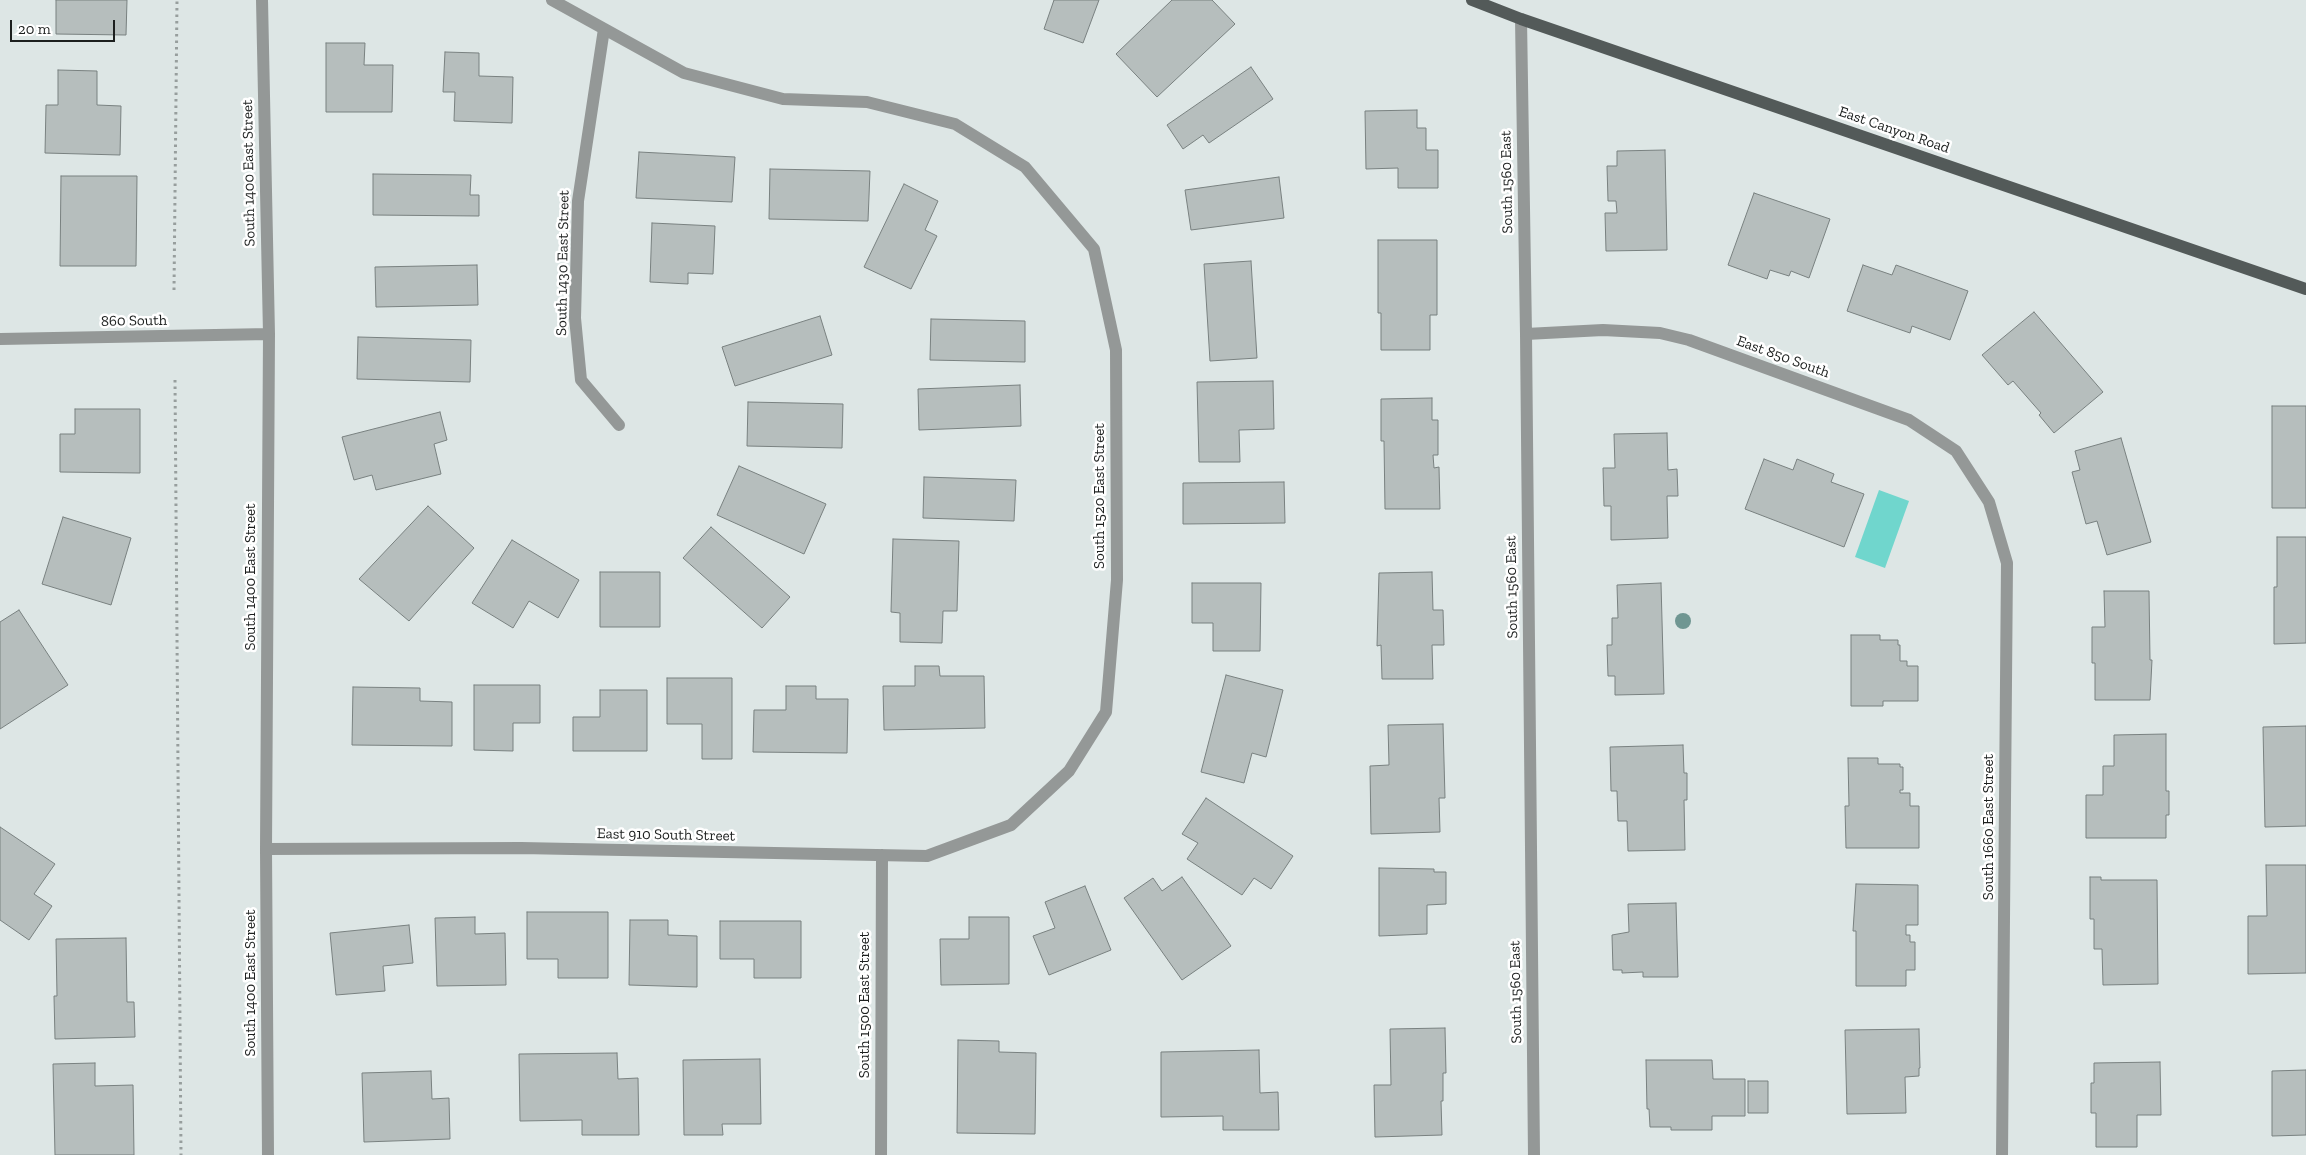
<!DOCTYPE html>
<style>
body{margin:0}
#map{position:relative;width:2306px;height:1155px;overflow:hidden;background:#dde6e5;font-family:"Zilla Slab",serif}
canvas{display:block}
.scale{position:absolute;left:10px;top:20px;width:105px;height:22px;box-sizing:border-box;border:2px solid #1c1f1e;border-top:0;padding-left:6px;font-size:15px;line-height:18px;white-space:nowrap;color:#1c1f1e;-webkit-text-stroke:4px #fff;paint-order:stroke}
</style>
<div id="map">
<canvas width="2306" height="1155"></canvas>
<div class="scale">20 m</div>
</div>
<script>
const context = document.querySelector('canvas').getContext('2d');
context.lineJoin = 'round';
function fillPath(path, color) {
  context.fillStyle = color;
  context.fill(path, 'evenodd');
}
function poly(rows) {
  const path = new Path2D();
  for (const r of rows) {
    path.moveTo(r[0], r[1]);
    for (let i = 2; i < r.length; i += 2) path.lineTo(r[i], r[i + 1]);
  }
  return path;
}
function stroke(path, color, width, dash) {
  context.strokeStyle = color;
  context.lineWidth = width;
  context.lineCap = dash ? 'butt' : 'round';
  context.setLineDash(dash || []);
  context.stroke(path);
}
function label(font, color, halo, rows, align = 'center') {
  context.font = font + ' "Zilla Slab",serif';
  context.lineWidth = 5;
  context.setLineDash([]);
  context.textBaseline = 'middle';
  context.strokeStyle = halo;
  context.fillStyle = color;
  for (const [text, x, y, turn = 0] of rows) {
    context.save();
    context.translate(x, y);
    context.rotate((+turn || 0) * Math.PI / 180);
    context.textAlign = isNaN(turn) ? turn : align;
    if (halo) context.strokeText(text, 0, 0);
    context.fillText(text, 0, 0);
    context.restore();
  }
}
fillPath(poly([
 [1879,490,1909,501,1885,568,1855,557]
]), '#70d6cd');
const building = poly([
 [56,0,127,0,126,35,56,34,56,0],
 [1054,0,1099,0,1083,43,1044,29,1054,0],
 [1172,0,1212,0,1235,24,1157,97,1116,54,1172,0],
 [326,43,365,43,364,65,393,65,392,112,326,112,326,43],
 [445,52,479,53,479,76,513,77,512,123,454,121,455,92,443,92,445,52],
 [1251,67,1273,99,1209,143,1203,135,1183,149,1167,125,1251,67],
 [58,70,97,71,97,105,121,106,120,155,45,153,46,105,58,105,58,70],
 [1417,110,1417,128,1426,128,1426,150,1438,150,1438,188,1398,188,1398,168,1366,169,1365,111,1417,110],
 [1665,150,1667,250,1606,251,1605,213,1617,213,1616,201,1608,201,1607,166,1617,166,1617,151,1665,150],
 [639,152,735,157,732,202,636,198,639,152],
 [770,169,870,171,868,221,769,219,770,169],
 [373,174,471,175,470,195,479,195,479,216,373,215,373,174],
 [61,176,137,176,136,266,60,266,61,176],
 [1279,177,1284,218,1191,230,1185,190,1279,177],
 [904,184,938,201,925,230,937,236,911,289,864,267,904,184],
 [1754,193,1830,219,1809,278,1791,271,1789,276,1770,270,1767,279,1728,265,1754,193],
 [652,223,715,226,713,274,688,273,688,284,650,282,652,223],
 [1378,240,1437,240,1437,315,1430,315,1430,350,1381,350,1381,313,1378,313,1378,240],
 [1251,261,1257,358,1210,361,1204,264,1251,261],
 [477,265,478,305,376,307,375,267,477,265],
 [1863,265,1892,275,1896,265,1968,291,1950,340,1912,326,1910,333,1847,311,1863,265],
 [2034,312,2103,392,2054,433,2039,415,2041,413,2013,381,2008,385,1982,355,2034,312],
 [820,316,832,355,735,386,722,347,820,316],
 [931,319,1025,321,1025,362,930,360,931,319],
 [358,337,471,340,470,382,357,379,358,337],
 [1273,381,1274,429,1239,430,1240,462,1199,462,1197,382,1273,381],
 [1020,385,1021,426,919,430,918,389,1020,385],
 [1432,398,1432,420,1438,420,1438,455,1433,455,1434,468,1439,467,1440,509,1385,509,1384,441,1381,441,1381,399,1432,398],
 [748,402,843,404,842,448,747,446,748,402],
 [2272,406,2306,406,2306,508,2272,508,2272,406],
 [75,409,140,409,140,473,60,472,60,434,75,434,75,409],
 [440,412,447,440,434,444,441,474,376,490,372,475,354,480,342,437,440,412],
 [1667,433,1668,470,1677,469,1678,496,1667,496,1668,538,1611,540,1611,506,1604,506,1603,468,1615,468,1614,434,1667,433],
 [2121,438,2151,542,2107,555,2097,521,2086,524,2072,472,2080,470,2075,451,2121,438],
 [1764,459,1793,470,1797,459,1834,474,1831,482,1864,494,1844,547,1745,509,1764,459],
 [739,466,826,504,804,554,717,515,739,466],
 [924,477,1016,480,1014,521,923,518,924,477],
 [1284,482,1285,523,1183,524,1183,483,1284,482],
 [428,506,474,548,409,621,359,579,428,506],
 [63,517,131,538,111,605,42,584,63,517],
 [711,527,790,597,762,628,683,558,711,527],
 [2277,537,2306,537,2306,643,2274,644,2274,587,2277,587,2277,537],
 [893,539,959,541,957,611,943,611,942,643,900,642,900,613,891,612,893,539],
 [512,540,579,580,558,618,529,601,513,628,472,603,512,540],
 [600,572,660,572,660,627,600,627,600,572],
 [1432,572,1433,610,1443,610,1444,645,1432,645,1433,679,1382,679,1381,645,1377,646,1379,573,1432,572],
 [1192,583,1261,583,1260,651,1213,651,1213,623,1192,623,1192,583],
 [1661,583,1664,694,1615,695,1615,676,1608,676,1607,645,1612,645,1612,618,1618,618,1617,585,1661,583],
 [2104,591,2149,591,2150,660,2152,660,2150,700,2095,700,2095,663,2092,663,2092,627,2105,627,2104,591],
 [19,610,68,685,0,729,0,622,19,610],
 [1851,635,1880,635,1880,640,1898,640,1898,645,1900,645,1900,661,1907,661,1907,666,1918,666,1918,701,1883,701,1883,706,1851,706,1851,635],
 [915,666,939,666,940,676,984,676,985,728,884,730,883,686,915,686,915,666],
 [1226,675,1283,690,1266,757,1252,753,1244,783,1201,772,1226,675],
 [667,678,732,678,732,759,702,759,702,724,667,724,667,678],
 [474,685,540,685,540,723,513,723,513,751,474,750,474,685],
 [786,686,816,686,816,699,848,699,847,753,753,752,754,710,786,710,786,686],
 [353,687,420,688,420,701,452,702,452,746,352,745,353,687],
 [600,690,647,690,647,751,573,751,573,717,600,717,600,690],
 [1443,724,1445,798,1439,798,1440,832,1371,834,1370,766,1389,765,1388,725,1443,724],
 [2306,726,2306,826,2265,827,2263,727,2306,726],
 [2166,734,2166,791,2169,791,2169,815,2166,815,2166,838,2086,838,2086,795,2103,795,2103,766,2114,766,2114,735,2166,734],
 [1683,745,1684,773,1687,773,1687,800,1684,800,1685,850,1628,851,1627,821,1618,821,1617,791,1611,791,1610,747,1683,745],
 [1848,758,1878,758,1878,764,1900,764,1900,767,1903,767,1903,790,1900,790,1900,793,1910,793,1910,806,1919,806,1919,848,1846,848,1845,806,1849,806,1848,758],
 [1206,798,1293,856,1271,889,1254,878,1242,895,1187,859,1198,843,1182,834,1206,798],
 [0,827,55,864,34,894,52,906,29,940,0,920,0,827],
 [2266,865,2306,865,2306,973,2248,974,2248,916,2267,916,2266,865],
 [1379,868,1434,869,1434,872,1446,872,1446,904,1427,905,1427,934,1379,936,1379,868],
 [1182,877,1231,946,1182,980,1124,898,1153,878,1162,891,1182,877],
 [2090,877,2101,877,2101,880,2157,880,2158,984,2103,985,2102,949,2094,949,2094,919,2090,919,2090,877],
 [1856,884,1918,885,1918,925,1906,925,1906,935,1910,935,1910,942,1915,942,1915,970,1906,970,1906,986,1856,986,1856,931,1853,931,1856,884],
 [1085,886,1111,950,1049,975,1033,936,1055,928,1045,902,1085,886],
 [1676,903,1678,977,1643,977,1643,972,1622,973,1622,970,1613,970,1612,935,1629,932,1628,904,1676,903],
 [527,912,608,912,608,978,558,978,558,959,527,959,527,912],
 [475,917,475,934,505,933,506,985,437,986,435,918,475,917],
 [969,917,1009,917,1009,984,941,985,940,939,969,939,969,917],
 [630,920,668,920,668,935,697,936,697,987,629,985,630,920],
 [720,921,801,921,801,978,754,978,754,959,720,959,720,921],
 [409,925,413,963,383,966,385,991,336,995,330,933,409,925],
 [126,938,127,1002,134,1002,135,1037,55,1039,54,996,57,996,56,939,126,938],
 [1445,1028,1446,1073,1443,1073,1443,1101,1441,1101,1442,1135,1375,1137,1374,1085,1391,1085,1390,1029,1445,1028],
 [1919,1029,1920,1068,1919,1068,1919,1076,1905,1077,1906,1113,1847,1114,1845,1030,1919,1029],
 [958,1040,999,1041,999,1052,1036,1053,1035,1134,957,1133,958,1040],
 [1259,1050,1260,1093,1278,1092,1279,1130,1223,1130,1223,1116,1161,1117,1161,1052,1259,1050],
 [617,1053,618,1079,638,1078,639,1135,582,1135,582,1120,520,1121,519,1054,617,1053],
 [760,1059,761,1124,722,1124,723,1135,684,1135,683,1060,760,1059],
 [1646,1060,1712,1060,1713,1079,1745,1079,1745,1116,1712,1116,1712,1130,1671,1130,1671,1127,1650,1127,1649,1109,1647,1109,1646,1060],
 [2160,1062,2161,1115,2137,1115,2137,1147,2096,1147,2096,1113,2091,1113,2091,1083,2094,1083,2094,1063,2160,1062],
 [95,1063,95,1086,133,1085,134,1155,55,1155,53,1064,95,1063],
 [2306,1070,2306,1135,2272,1136,2272,1071,2306,1070],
 [431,1071,432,1099,449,1098,450,1139,364,1142,362,1073,431,1071],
 [1748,1081,1768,1081,1768,1113,1748,1113,1748,1081]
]);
fillPath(building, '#b6bebd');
stroke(building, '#798180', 1);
stroke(poly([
 [174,290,177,0],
 [175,380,181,1155]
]), '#979e9d', 3, [2.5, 4]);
stroke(poly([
 [262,0,269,334,266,849,268,1155],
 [1521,19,1526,334,1534,1155],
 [604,29,578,201,575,318,581,380,619,425],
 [1526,334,1603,330,1660,333,1689,340,1909,420,1956,451,1989,502,2007,563,2002,1155],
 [0,339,269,334],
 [266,849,521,848,927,856,1011,825,1069,771,1106,712,1117,580,1116,350,1094,249,1025,167,955,124,867,102,783,99,684,73,552,0],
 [881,1155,882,855]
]), '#949897', 12);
stroke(poly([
 [1472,0,1521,19,2306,289]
]), '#535a59', 12);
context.fillStyle = '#6f9692';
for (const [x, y] of [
 [1683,621]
]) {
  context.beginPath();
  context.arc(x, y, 8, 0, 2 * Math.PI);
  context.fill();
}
label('15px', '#1c1f1e', '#fff', [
 ["East Canyon Road",1894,130,19],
 ["South 1400 East Street",249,173,-91],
 ["South 1560 East",1507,182,-91],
 ["South 1430 East Street",563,263,-89],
 ["860 South",134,321,-1],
 ["East 850 South",1783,357,20],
 ["South 1520 East Street",1100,496,-90],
 ["South 1400 East Street",251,577,-90],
 ["South 1560 East",1512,587,-91],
 ["South 1660 East Street",1989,827,-90],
 ["East 910 South Street",666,835,1],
 ["South 1400 East Street",251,983,-90],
 ["South 1560 East",1516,992,-91],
 ["South 1500 East Street",865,1005,-90]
]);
</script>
